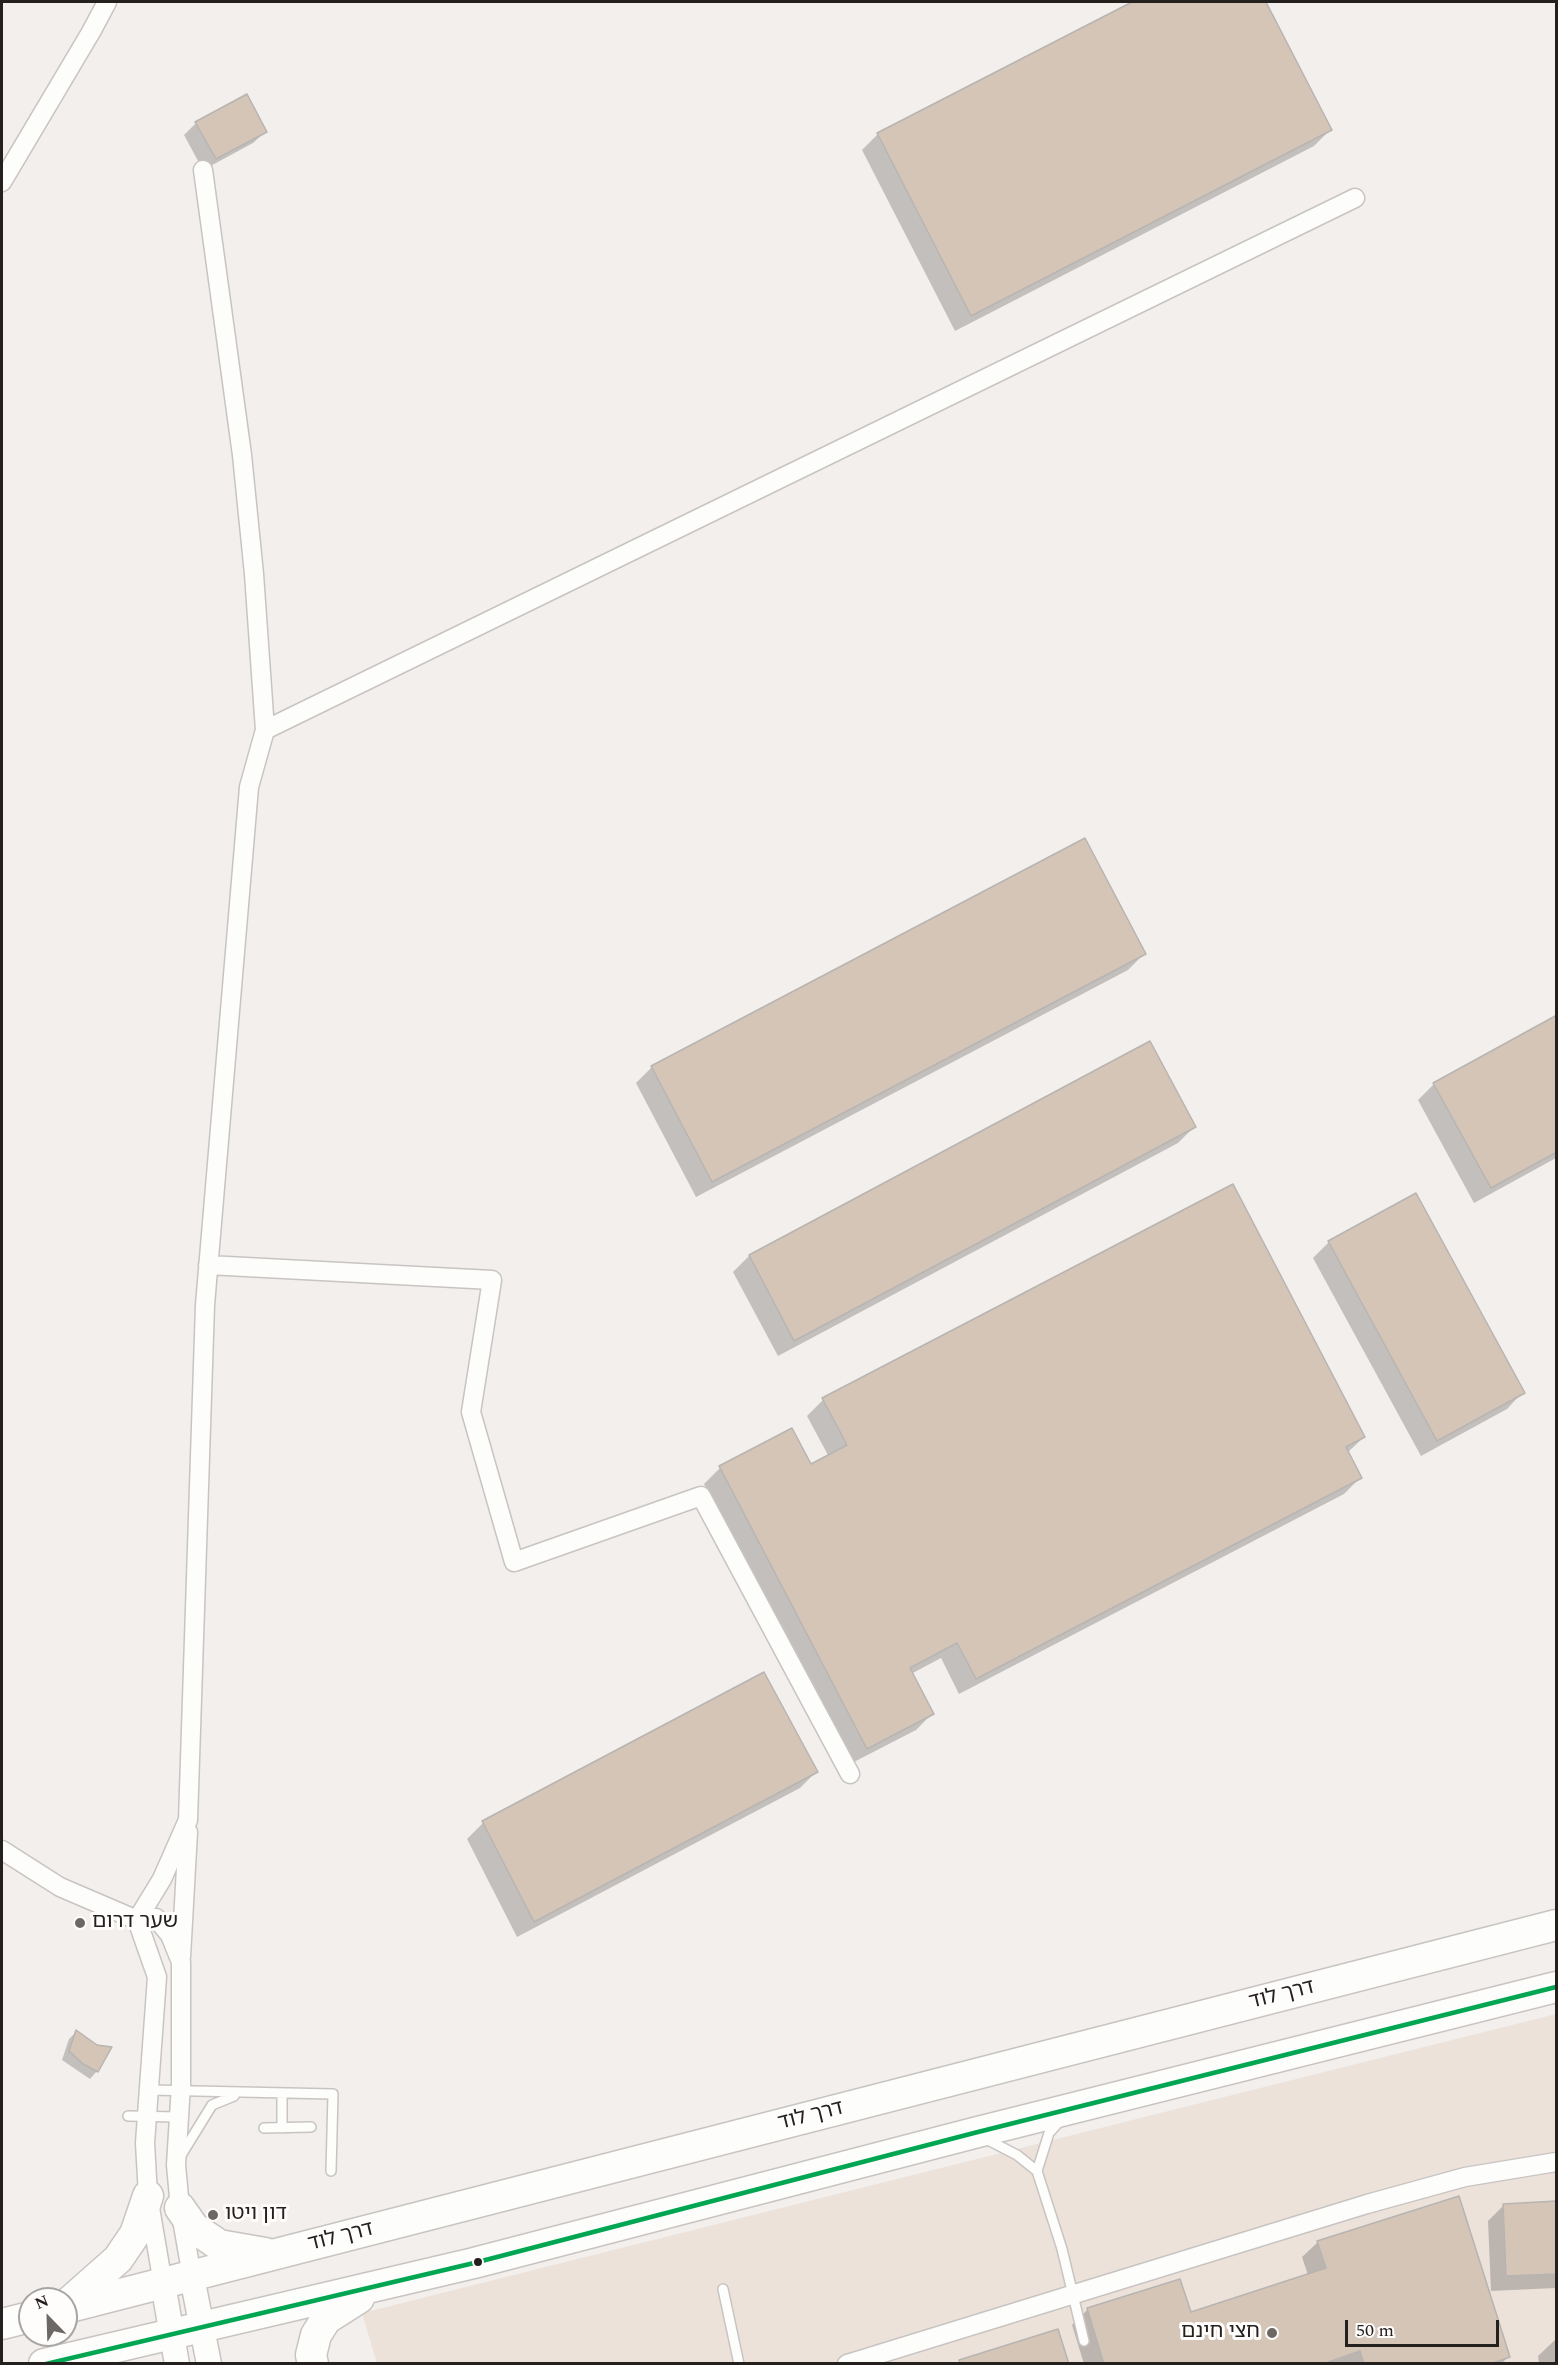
<!DOCTYPE html>
<meta charset="utf-8">
<style>
body{margin:0}
#map{position:relative;width:1558px;height:2365px;overflow:hidden;background:#f3efec;font-family:Spectral,serif}
canvas{display:block}
.frame{position:absolute;inset:0;border:3px solid #23201e;pointer-events:none}
.north{position:absolute;left:18px;top:2287px;width:60px;height:60px;box-sizing:border-box;background:#fffdfc;border:2px solid #a7a5a3;border-radius:50%;rotate:337deg;font-size:16px;font-weight:700;line-height:24px;text-align:center;color:#23201e}
.north::after{content:'';display:block;margin:auto;width:21px;height:27px;background:#6c6866;clip-path:polygon(50% 0,100% 100%,50% 72%,0 100%)}
.scale{position:absolute;left:1345px;top:2320px;width:154px;height:27px;box-sizing:border-box;border:3px solid #23201e;border-top:0;padding-left:8px;font-size:18px;line-height:21px;white-space:nowrap;color:#23201e;-webkit-text-stroke:4px #fffdfc;paint-order:stroke}
</style>
<div id="map">
<canvas width="1558" height="2365"></canvas>
<div class="frame"></div>
<div class="north">N</div>
<div class="scale">50 m</div>
</div>
<script>
const context = document.querySelector('canvas').getContext('2d');
context.lineJoin = 'round';
function fillPath(path, color) {
  context.fillStyle = color;
  context.fill(path, 'evenodd');
}
function poly(rows) {
  const path = new Path2D();
  for (const r of rows) {
    path.moveTo(r[0], r[1]);
    for (let i = 2; i < r.length; i += 2) path.lineTo(r[i], r[i + 1]);
  }
  return path;
}
function stroke(path, color, width, dash) {
  context.strokeStyle = color;
  context.lineWidth = width;
  context.lineCap = dash ? 'butt' : 'round';
  context.setLineDash(dash || []);
  context.stroke(path);
}
function label(font, color, halo, rows, align = 'center') {
  context.font = font + ' Spectral,"Noto Sans Hebrew",serif';
  context.lineWidth = 6;
  context.setLineDash([]);
  context.textBaseline = 'middle';
  context.strokeStyle = halo;
  context.fillStyle = color;
  for (const [text, x, y, turn = 0] of rows) {
    context.save();
    context.translate(x, y);
    context.rotate((+turn || 0) * Math.PI / 180);
    context.textAlign = isNaN(turn) ? turn : align;
    if (halo) context.strokeText(text, 0, 0);
    context.fillText(text, 0, 0);
    context.restore();
  }
}
fillPath(poly([
 [1556,2014,1556,2363,377,2364,362,2313]
]), '#ece2da');
fillPath(poly([
 [1135,2,1264,2,1330,130,1314,146,955,331,862,150,878,134],
 [196,123,265,132,253,143,203,170,184,135],
 [1084,840,1144,954,1128,970,696,1197,636,1083,652,1067],
 [1556,1017,1556,1158,1474,1203,1418,1100,1434,1084],
 [1194,1127,1178,1143,778,1356,733,1272,749,1256],
 [1329,1242,1523,1392,1507,1409,1421,1456,1313,1258],
 [823,1400,1364,1437,1347,1453,1360,1478,1344,1494,959,1694,941,1658,911,1674,932,1714,916,1730,850,1764,704,1484,720,1468,810,1467,829,1457,807,1416],
 [816,1772,800,1788,517,1937,467,1839,483,1823],
 [76,2032,97,2071,90,2079,62,2060,69,2039],
 [1556,2203,1556,2288,1491,2291,1488,2221,1504,2205],
 [1318,2242,1508,2357,1501,2364,1084,2364,1072,2325,1087,2310,1179,2281,1190,2314,1308,2275,1302,2257],
 [1556,2339,1556,2364,1539,2364,1538,2356]
]), '#0003');
const building = poly([
 [1132,2,1266,2,1332,130,971,316,877,133,1132,2],
 [247,94,267,132,216,159,195,122,247,94],
 [1085,838,1146,954,712,1182,651,1066,1085,838],
 [1557,1015,1557,1152,1491,1188,1433,1083,1557,1015],
 [1150,1041,1196,1127,794,1341,749,1255,1150,1041],
 [1233,1184,1365,1437,1346,1447,1362,1478,976,1679,957,1643,910,1668,934,1714,867,1749,719,1466,792,1428,811,1464,847,1445,822,1398,1233,1184],
 [1416,1193,1525,1393,1437,1441,1328,1241,1416,1193],
 [764,1672,818,1772,534,1922,482,1821,764,1672],
 [76,2030,97,2045,112,2047,98,2072,83,2064,69,2051,76,2030],
 [1459,2196,1510,2357,1490,2364,1364,2364,1360,2351,1323,2364,1104,2364,1087,2308,1180,2279,1191,2312,1326,2268,1317,2241,1459,2196],
 [1557,2201,1557,2274,1506,2276,1503,2204,1557,2201],
 [1058,2329,1069,2364,960,2364,959,2360,1058,2329]
]);
fillPath(building, '#d4c5b7');
stroke(building, '#b7b4b2', 1.5);
const service = poly([
 [150,2090,333,2094,331,2171],
 [128,2116,178,2117],
 [1059,2122,1049,2133,1037,2171,1062,2249,1084,2341],
 [264,2128,311,2127],
 [282,2128,282,2093],
 [986,2139,1017,2155,1037,2171],
 [180,2157,212,2105,234,2096],
 [723,2289,739,2364]
]);
const minor = poly([
 [2,182,91,32,107,2],
 [265,730,1355,198],
 [208,1265,492,1280,471,1412,514,1562,701,1496,850,1774],
 [2,1850,60,1887,137,1920,156,1918,170,1935,181,1962,181,2085,176,2165,180,2208,192,2277],
 [137,1920,162,1879,188,1820,205,1305,249,787,265,730,254,574,242,455,203,170],
 [137,1920,157,1977,145,2143,148,2196,163,2284],
 [181,1957,188,1832],
 [847,2364,1367,2204,1465,2177,1556,2162]
]);
const tertiary = poly([
 [192,2277,209,2364],
 [163,2284,177,2364]
]);
const primary = poly([
 [180,2208,194,2228,219,2245,265,2253],
 [66,2305,118,2259,135,2234,148,2196],
 [66,2308,1556,1925],
 [2,2324,30,2317],
 [44,2364,474,2263,974,2133,1556,1987],
 [313,2364,311,2355,316,2335,326,2319,359,2298]
]);
stroke(service, '#c8c4c2', 12);
stroke(minor, '#c8c4c2', 21);
stroke(tertiary, '#c8c4c2', 27);
stroke(primary, '#c8c4c2', 33);
stroke(service, '#fdfdfc', 9);
stroke(minor, '#fdfdfc', 18);
stroke(tertiary, '#fdfdfc', 24);
stroke(primary, '#fdfdfc', 30);
stroke(poly([
 [46,2364,474,2263,974,2133,1556,1987]
]), '#00a651', 4.5);
for (const [x, y, r, color] of [
 [80,1923,6,"#6c6866"],
 [213,2215,6,"#6c6866"],
 [478,2262,5,"#23201e"],
 [1272,2333,6,"#6c6866"]
]) {
  const dot = new Path2D();
  dot.arc(x, y, r, 0, 2 * Math.PI);
  context.fillStyle = color;
  context.fill(dot);
  stroke(dot, '#fffdfc', 2);
}
label('21px', '#23201e', '#fffdfc', [
 ["שער דרום",92,1923],
 ["דון ויטו",225,2215],
 ["חצי חינם",1260,2333,"right"]
], 'left');
label('21px', '#23201e', '#fffdfc', [
 ["דרך לוד",1282,1996,-14],
 ["דרך לוד",811,2117,-14],
 ["דרך לוד",341,2238,-14]
]);
</script>
